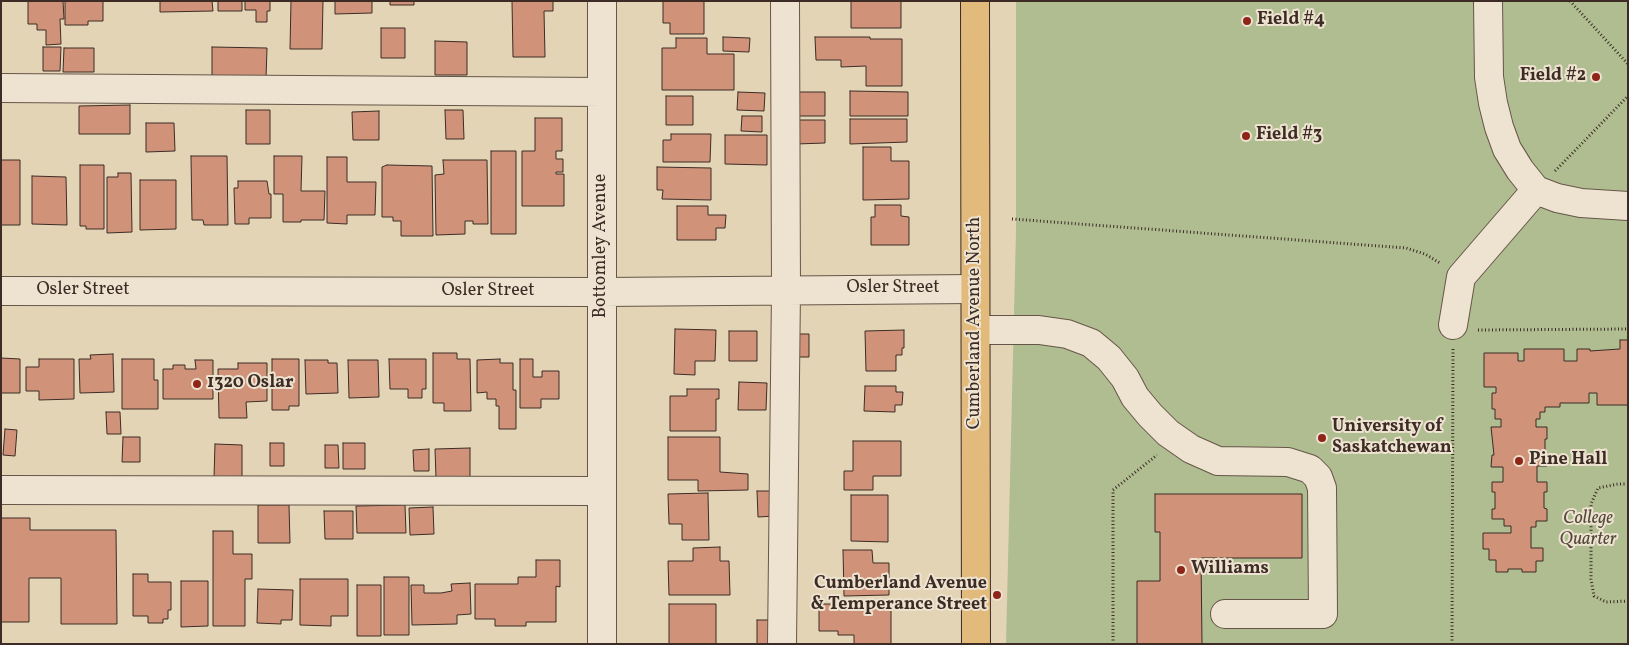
<!DOCTYPE html>
<style>
body{margin:0}
#map{position:relative;width:1629px;height:645px;overflow:hidden;background:#e3d4b6;font-family:Vollkorn,serif}
canvas{display:block}
.frame{position:absolute;inset:0;border:2px solid #3d2c25;pointer-events:none}
</style>
<div id="map">
<canvas width="1629" height="645"></canvas>
<div class="frame"></div>
</div>
<script>
const context = document.querySelector('canvas').getContext('2d');
context.lineJoin = 'round';
function fillPath(path, color) {
  context.fillStyle = color;
  context.fill(path, 'evenodd');
}
function poly(rows) {
  const path = new Path2D();
  for (const r of rows) {
    path.moveTo(r[0], r[1]);
    for (let i = 2; i < r.length; i += 2) path.lineTo(r[i], r[i + 1]);
  }
  return path;
}
function stroke(path, color, width, dash) {
  context.strokeStyle = color;
  context.lineWidth = width;
  context.lineCap = dash ? 'butt' : 'round';
  context.setLineDash(dash || []);
  context.stroke(path);
}
function label(font, color, halo, rows, align = 'center') {
  context.font = font + ' Vollkorn,serif';
  context.lineWidth = 4;
  context.setLineDash([]);
  context.textBaseline = 'middle';
  context.strokeStyle = halo;
  context.fillStyle = color;
  for (const [text, x, y, turn = 0] of rows) {
    context.save();
    context.translate(x, y);
    context.rotate((+turn || 0) * Math.PI / 180);
    context.textAlign = isNaN(turn) ? turn : align;
    if (halo) context.strokeText(text, 0, 0);
    context.fillText(text, 0, 0);
    context.restore();
  }
}
fillPath(poly([
 [1016,1,1628,1,1628,644,1006,644,1016,231]
]), '#afbd91');
const building = poly([
 [28,1,63,1,64,19,60,19,61,44,46,45,46,30,37,30,37,24,28,24,28,1],
 [65,1,103,1,103,21,88,21,88,25,65,25,65,1],
 [160,1,212,1,213,11,160,12,160,1],
 [218,1,242,1,242,11,218,11,218,1],
 [245,1,270,1,270,11,267,11,267,22,256,22,256,10,245,10,245,1],
 [291,1,323,1,322,49,290,49,291,1],
 [335,1,372,1,372,13,335,14,335,1],
 [390,1,414,1,414,5,390,5,390,1],
 [512,1,553,1,553,11,544,11,545,57,513,57,512,1],
 [663,1,704,1,704,34,670,34,670,23,663,23,663,1],
 [851,1,901,1,901,28,851,28,851,1],
 [381,28,405,28,405,58,381,58,381,28],
 [723,37,750,38,749,52,723,51,723,37],
 [815,37,870,37,870,39,902,39,902,86,866,86,866,66,841,67,841,60,816,60,815,37],
 [676,38,707,38,707,54,734,54,734,90,662,90,662,48,676,48,676,38],
 [435,41,467,42,467,75,435,75,435,41],
 [43,47,61,47,60,71,43,71,43,47],
 [212,47,267,48,266,78,212,78,212,47],
 [64,48,94,48,94,72,63,72,64,48],
 [850,91,908,92,908,116,850,116,850,91],
 [738,92,765,93,764,111,737,110,738,92],
 [796,92,825,92,825,116,796,116,796,92],
 [666,96,693,96,693,125,666,125,666,96],
 [130,105,130,134,79,134,79,106,130,105],
 [246,110,270,110,270,144,246,144,246,110],
 [445,110,463,110,464,139,446,139,445,110],
 [379,111,379,140,353,140,352,112,379,111],
 [742,116,762,116,762,132,741,131,742,116],
 [535,118,562,118,562,151,556,151,556,159,563,159,563,172,556,172,556,174,564,174,564,206,522,206,522,151,535,151,535,118],
 [850,119,907,119,907,142,850,144,850,119],
 [796,120,825,120,825,143,796,144,796,120],
 [146,123,174,123,175,151,146,152,146,123],
 [671,134,711,134,710,162,663,162,663,140,671,140,671,134],
 [725,135,767,135,767,165,725,164,725,135],
 [863,147,891,147,891,161,909,161,909,199,863,200,863,147],
 [491,151,516,151,516,234,491,234,491,151],
 [191,156,227,156,228,225,204,225,203,220,192,220,191,156],
 [274,156,302,156,301,191,325,191,324,220,301,220,301,222,283,222,283,194,274,194,274,156],
 [327,157,347,157,347,182,376,182,375,215,347,215,347,224,327,223,327,157],
 [1,160,20,160,20,225,1,225,1,160],
 [443,160,487,160,488,224,473,224,473,221,465,221,465,234,436,235,435,175,444,174,443,160],
 [80,165,104,165,104,229,86,229,86,226,80,226,80,165],
 [387,165,432,166,433,236,401,236,401,221,393,221,393,217,382,217,382,167,387,165],
 [657,167,711,168,711,200,662,199,663,190,657,190,657,167],
 [118,173,131,173,132,232,107,233,107,177,118,177,118,173],
 [32,176,66,177,67,225,32,224,32,176],
 [140,180,176,180,176,229,140,230,140,180],
 [238,181,267,181,269,194,271,194,271,218,249,218,249,224,235,224,234,188,238,188,238,181],
 [875,205,901,205,901,216,909,217,909,245,871,245,871,217,875,217,875,205],
 [677,206,708,206,708,215,726,215,725,228,716,228,716,240,677,240,677,206],
 [675,329,716,330,715,361,695,361,695,375,674,374,675,329],
 [904,330,904,348,902,348,902,355,896,355,896,371,866,371,865,331,904,330],
 [729,331,757,331,757,361,729,361,729,331],
 [794,334,809,334,809,357,794,357,794,334],
 [1620,340,1628,340,1628,405,1597,405,1597,393,1589,393,1589,403,1560,403,1560,407,1545,407,1545,412,1540,412,1540,419,1536,419,1536,427,1547,427,1547,439,1545,439,1545,455,1547,455,1547,466,1537,466,1537,482,1547,482,1547,492,1544,492,1544,508,1547,509,1547,521,1536,521,1536,527,1531,527,1531,548,1543,548,1543,561,1536,561,1536,572,1522,572,1522,569,1508,569,1508,572,1496,572,1496,560,1489,560,1489,549,1483,549,1483,533,1511,533,1511,526,1504,526,1504,519,1492,519,1492,509,1495,509,1495,492,1492,492,1492,482,1503,482,1503,467,1491,467,1492,455,1494,455,1491,427,1501,427,1501,419,1495,419,1495,409,1492,409,1492,393,1496,393,1496,387,1484,387,1484,353,1518,353,1518,361,1524,361,1524,349,1564,349,1564,361,1577,361,1577,349,1590,349,1590,351,1620,349,1620,340],
 [433,353,457,353,457,359,470,359,471,411,444,411,444,403,433,403,433,353],
 [113,354,114,392,80,393,79,359,91,359,90,355,113,354],
 [1,358,20,359,20,393,1,393,1,358],
 [39,359,74,359,74,399,39,400,39,391,26,391,26,367,39,367,39,359],
 [122,359,154,359,154,380,158,380,158,409,122,409,122,359],
 [272,359,299,359,299,406,289,406,289,410,272,410,272,359],
 [389,359,426,359,426,389,422,389,422,398,408,398,408,389,390,389,389,359],
 [500,359,500,363,513,363,513,390,516,390,516,429,499,429,499,406,496,406,496,399,487,399,487,392,477,393,477,360,500,359],
 [520,359,533,359,533,377,542,377,542,371,559,371,559,399,541,399,541,408,520,408,520,359],
 [195,360,213,360,213,399,163,399,163,369,173,369,173,365,185,365,185,369,196,369,195,360],
 [305,360,328,360,328,363,337,363,338,393,306,394,305,360],
 [348,360,378,360,379,397,349,398,348,360],
 [238,363,267,363,267,401,246,402,247,418,219,418,218,369,238,369,238,363],
 [739,382,767,383,766,410,738,410,739,382],
 [865,386,896,386,896,392,903,392,902,405,895,405,895,412,864,411,865,386],
 [687,389,719,389,719,399,716,399,716,431,670,431,670,396,687,396,687,389],
 [106,412,120,412,121,434,107,434,106,412],
 [5,429,17,430,15,456,3,455,5,429],
 [123,437,140,437,140,462,122,462,123,437],
 [668,437,720,437,720,472,748,474,748,490,698,491,698,480,668,480,668,437],
 [853,441,901,441,901,476,873,476,873,490,844,490,844,471,853,471,853,441],
 [270,443,284,443,284,466,270,466,270,443],
 [343,443,365,443,365,469,343,469,343,443],
 [215,444,242,445,242,478,214,478,215,444],
 [325,445,338,445,339,468,325,468,325,445],
 [470,448,470,478,436,478,435,449,470,448],
 [429,449,429,471,414,471,413,450,429,449],
 [757,491,774,491,775,516,758,517,757,491],
 [708,493,709,540,682,540,682,524,669,524,668,494,708,493],
 [1155,494,1302,494,1302,558,1201,558,1202,644,1137,644,1137,581,1160,581,1160,532,1155,532,1155,494],
 [851,495,888,495,888,542,851,541,851,495],
 [258,505,289,505,290,543,258,543,258,505],
 [405,505,406,533,357,533,356,506,405,505],
 [433,507,434,534,410,535,409,508,433,507],
 [324,511,353,511,353,539,325,539,324,511],
 [1,518,30,518,30,530,116,530,117,624,61,624,61,578,29,578,29,622,1,622,1,518],
 [213,531,233,531,233,554,252,554,252,579,245,579,245,626,213,626,213,531],
 [720,547,720,561,729,561,730,595,669,595,668,561,693,561,693,548,720,547],
 [843,550,872,550,873,563,889,563,889,595,844,596,843,550],
 [536,560,560,560,560,587,556,586,556,622,526,622,526,626,495,626,495,619,475,619,475,584,518,584,518,577,536,577,536,560],
 [133,574,148,574,148,582,171,582,171,610,168,610,168,619,163,619,163,623,148,623,148,616,133,616,133,574],
 [384,577,409,577,409,635,384,635,384,577],
 [300,579,348,579,348,616,331,616,331,626,300,625,300,579],
 [181,581,208,581,208,626,181,627,181,581],
 [470,583,471,614,457,615,457,624,412,625,411,585,424,585,424,593,441,593,452,591,451,584,470,583],
 [357,585,381,585,381,636,357,636,357,585],
 [258,589,293,590,292,620,281,620,281,624,257,623,258,589],
 [669,604,716,604,716,644,669,644,669,604],
 [819,604,891,604,891,644,854,644,854,635,838,635,838,631,819,631,819,604],
 [757,620,775,620,774,644,757,644,757,620]
]);
fillPath(building, '#d0937a');
stroke(building, '#3d2c25', 1);
const minor = poly([
 [1488,1,1489,77,1493,103,1499,127,1507,149,1520,170,1536,190,1557,198,1581,203,1628,206],
 [1,88,602,92],
 [1,291,602,292,975,289],
 [1453,325,1461,277,1536,190],
 [976,330,1039,330,1067,334,1091,343,1109,358,1125,378,1135,397,1150,415,1168,433,1191,449,1218,461,1288,462,1310,469,1318,477,1322,488,1323,614,1225,614],
 [1,490,602,491],
 [602,644,602,1],
 [782,644,786,290,785,1]
]);
const major = poly([
 [975,1,976,644]
]);
stroke(minor, '#665649', 30);
stroke(major, '#3d2c25', 30);
stroke(poly([
 [1570,1,1628,64],
 [1555,171,1628,96],
 [1012,219,1406,248,1425,254,1440,263],
 [1478,330,1628,329],
 [1628,484,1618,484,1598,488,1591,504,1591,579,1594,596,1606,602,1628,601],
 [1113,644,1113,490,1157,455],
 [1452,644,1453,349]
]), '#3d2c25', 3, [1, 2.5]);
stroke(minor, '#ede3d0', 28);
stroke(major, '#e2ba7b', 28);
for (const [x, y, r, color] of [
 [1247,21,5,"#8f2418"],
 [1596,77,5,"#8f2418"],
 [1246,136,5,"#8f2418"],
 [197,384,5,"#8f2418"],
 [1322,438,5,"#8f2418"],
 [1519,461,5,"#8f2418"],
 [1181,570,5,"#8f2418"],
 [997,595,5,"#8f2418"]
]) {
  const dot = new Path2D();
  dot.arc(x, y, r, 0, 2 * Math.PI);
  context.fillStyle = color;
  context.fill(dot);
  stroke(dot, '#ede3d0', 2);
}
label('bold 18px', '#3d2c25', '#ede3d0', [
 ["Field #4",1257,21],
 ["Field #2",1586,77,"right"],
 ["Field #3",1256,136],
 ["1320 Oslar",207,384],
 ["University of",1332,428],
 ["Saskatchewan",1332,449],
 ["Pine Hall",1529,461],
 ["Williams",1191,570],
 ["Cumberland Avenue",987,585,"right"],
 ["& Temperance Street",987,606,"right"]
], 'left');
label('18px', '#3d2c25', '#ede3d0', [
 ["Bottomley Avenue",602,246,-90],
 ["Osler Street",893,289],
 ["Osler Street",83,291],
 ["Osler Street",488,292],
 ["Cumberland Avenue North",976,323,-90]
]);
label('italic 18px', '#54493b', '#ede3d0', [
 ["College",1588,520],
 ["Quarter",1588,541]
]);
</script>
